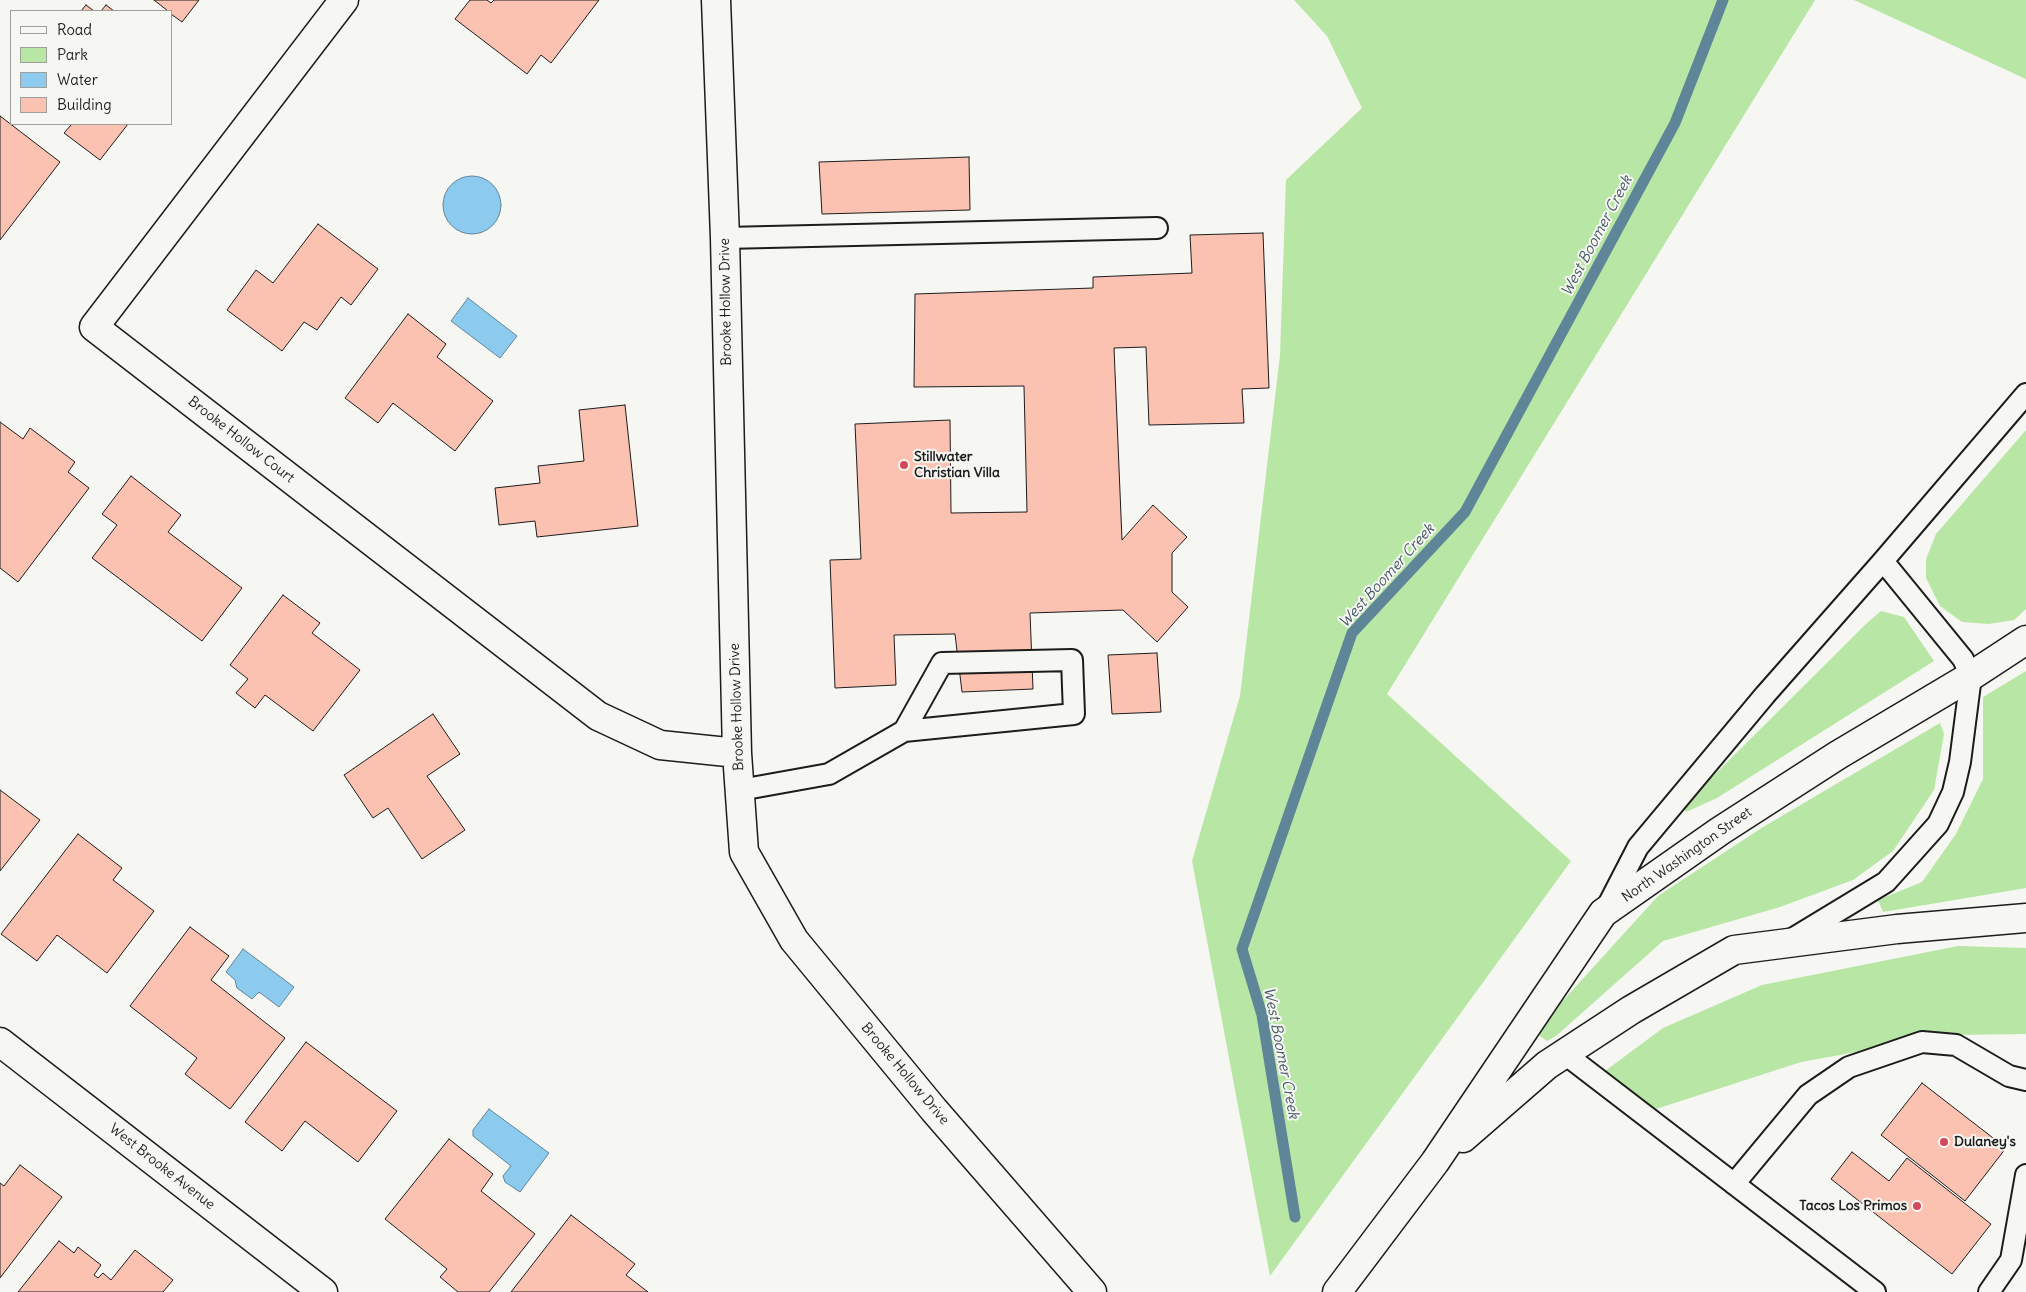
<!DOCTYPE html>
<style>
body{margin:0}
#map{position:relative;width:2026px;height:1292px;overflow:hidden;background:#f6f6f2;font-family:Delius,sans-serif}
canvas{display:block}
.legend{position:absolute;left:10px;top:10px;width:162px;height:115px;box-sizing:border-box;background:#f6f6f2;border:1px solid #9f9f9c;margin:0;padding:6px 9px;list-style:none;font-size:15px;color:#1c1c1c}
.legend li{display:flex;align-items:center;gap:10px;height:25px}
.legend b{width:25px;border:1px solid #9f9f9c}
</style>
<div id="map">
<canvas width="2026" height="1292"></canvas>
<ul class="legend">
<li><b style="height:6px;background:#f6f6f2"></b>Road</li>
<li><b style="height:14px;background:#b8e6a4"></b>Park</li>
<li><b style="height:14px;background:#8ccbed"></b>Water</li>
<li><b style="height:14px;background:#fbc2b2"></b>Building</li>
</ul>
</div>
<script>
const context = document.querySelector('canvas').getContext('2d');
context.lineJoin = 'round';
function fillPath(path, color) {
  context.fillStyle = color;
  context.fill(path, 'evenodd');
}
function poly(rows) {
  const path = new Path2D();
  for (const r of rows) {
    if (r.length === 3) {
      path.moveTo(r[0] + r[2], r[1]);
      path.arc(r[0], r[1], r[2], 0, 2 * Math.PI);
      continue;
    }
    path.moveTo(r[0], r[1]);
    for (let i = 2; i < r.length; i += 2) path.lineTo(r[i], r[i + 1]);
  }
  return path;
}
function stroke(path, color, width, dash) {
  context.strokeStyle = color;
  context.lineWidth = width;
  context.lineCap = dash ? 'butt' : 'round';
  context.setLineDash(dash || []);
  context.stroke(path);
}
function label(font, color, halo, rows, align = 'center') {
  context.font = font + ' Delius,sans-serif';
  context.lineWidth = 4;
  context.setLineDash([]);
  context.textBaseline = 'middle';
  context.strokeStyle = halo;
  context.fillStyle = color;
  for (const [text, x, y, turn = 0] of rows) {
    context.save();
    context.translate(x, y);
    context.rotate((+turn || 0) * Math.PI / 180);
    context.textAlign = isNaN(turn) ? turn : align;
    if (halo) context.strokeText(text, 0, 0);
    context.fillText(text, 0, 0);
    context.restore();
  }
}
fillPath(poly([
 [1294,0,1815,0,1387,694,1571,861,1270,1276,1192,861,1240,696,1280,355,1286,180,1362,108,1327,36],
 [1854,0,2026,0,2026,79],
 [2026,430,2026,609,2014,620,1989,624,1962,622,1940,606,1926,578,1926,559,1936,534],
 [1881,611,1904,617,1934,661,1717,798,1686,812,1683,806,1867,623],
 [2026,671,2026,888,1883,912,1878,900,1922,882,1956,834,1983,779,1983,697],
 [1940,723,1944,734,1934,790,1893,851,1853,880,1780,907,1663,941,1556,1036,1547,1041,1540,1036,1539,1027,1658,896,1763,827],
 [1958,946,2026,948,2026,1034,1950,1035,1801,1062,1656,1109,1632,1107,1597,1077,1663,1028,1762,985]
]), '#b8e6a4');
const water = poly([
 [472,205,29],
 [468,298,517,336,500,358,451,321,468,298],
 [243,949,294,987,279,1007,259,992,252,999,237,988,235,980,226,972,243,949],
 [489,1109,549,1153,520,1192,505,1182,503,1176,511,1166,473,1136,473,1130,489,1109]
]);
fillPath(water, '#8ccbed');
stroke(water, '#5f8599', 1);
stroke(poly([
 [1295,1217,1262,1015,1242,949,1352,633,1465,512,1675,123,1723,0]
]), '#5f8599', 11);
const building = poly([
 [154,0,199,0,182,22,171,14,171,11,168,11,154,0],
 [470,0,487,0,491,3,494,0,599,0,551,63,541,55,527,74,455,19,470,0],
 [86,5,94,11,81,11,86,5],
 [106,5,114,11,101,11,106,5],
 [0,116,60,162,0,240,0,116],
 [72,124,128,124,100,160,64,133,72,124],
 [969,157,970,210,822,214,819,162,969,157],
 [318,224,378,269,351,305,341,297,317,330,304,322,282,351,227,310,256,270,273,283,318,224],
 [1263,233,1269,388,1242,389,1244,423,1149,425,1146,347,1114,348,1122,540,1153,505,1187,537,1172,553,1172,592,1188,607,1157,642,1123,610,1030,613,1033,689,962,692,955,634,894,635,896,685,835,688,830,560,861,559,855,424,950,420,951,513,1027,512,1024,386,914,387,915,294,1093,288,1093,277,1192,273,1190,235,1263,233],
 [408,314,446,344,437,357,493,401,455,451,393,403,378,423,345,398,408,314],
 [625,405,638,526,537,537,535,521,499,525,495,488,540,483,538,466,584,461,579,410,625,405],
 [0,422,23,439,30,428,75,462,68,472,89,488,18,582,0,568,0,422],
 [131,476,181,515,168,532,242,588,202,641,92,558,117,525,102,514,131,476],
 [283,595,320,623,312,633,360,670,313,731,265,695,255,708,236,693,248,679,230,665,283,595],
 [1157,653,1161,712,1112,714,1108,655,1157,653],
 [433,714,460,754,427,776,465,830,422,859,388,808,373,818,344,775,433,714],
 [0,790,40,820,0,871,0,790],
 [78,834,122,868,113,880,154,911,107,973,57,935,37,961,1,934,78,834],
 [190,927,229,956,211,980,285,1038,230,1109,185,1074,197,1058,130,1006,190,927],
 [306,1042,397,1111,358,1162,305,1121,282,1151,245,1122,306,1042],
 [1922,1083,2006,1148,1965,1201,1881,1135,1922,1083],
 [449,1139,493,1174,481,1191,535,1234,489,1292,458,1292,440,1277,447,1269,385,1219,449,1139],
 [1852,1152,1889,1181,1907,1158,1991,1224,1952,1274,1831,1179,1852,1152],
 [20,1165,62,1197,0,1278,0,1183,4,1186,20,1165],
 [571,1215,635,1264,626,1275,648,1292,511,1292,571,1215],
 [59,1241,74,1253,78,1247,101,1265,94,1275,98,1278,103,1273,111,1280,135,1250,173,1280,163,1292,18,1292,59,1241]
]);
fillPath(building, '#fbc2b2');
stroke(building, '#1c1c1c', 1);
const service = poly([
 [725,238,1157,228],
 [740,790,829,774,904,731,1074,714,1072,660,942,663,904,731],
 [1606,909,1638,847,1765,695,1883,561,2026,394],
 [1792,939,1886,882,1938,824,1953,792,1960,762,1971,676,1963,659,1883,561],
 [1565,1054,1875,1292],
 [1734,1184,1808,1095,1849,1067,1922,1042,1956,1045,2009,1076,2026,1080],
 [1989,1292,2011,1260,2026,1175]
]);
const minor = poly([
 [344,0,94,327,598,716,660,745,737,753],
 [716,0,725,238,737,753,744,852,794,940,934,1110,1092,1292],
 [0,1042,323,1292]
]);
const secondary = poly([
 [1463,1138,1547,1065,1631,1010,1734,950,1897,929,2026,918],
 [1337,1292,1435,1162,1603,913,1720,831,1838,755,1971,676,2026,640]
]);
stroke(service, '#1c1c1c', 24);
stroke(minor, '#1c1c1c', 31);
stroke(secondary, '#1c1c1c', 31);
stroke(service, '#f6f6f2', 20);
stroke(minor, '#f6f6f2', 28);
stroke(secondary, '#f6f6f2', 28);
for (const [x, y, r, color] of [
 [904,465,5,"#d1495b"],
 [1944,1142,5,"#d1495b"],
 [1917,1206,5,"#d1495b"]
]) {
  const dot = new Path2D();
  dot.arc(x, y, r, 0, 2 * Math.PI);
  context.fillStyle = color;
  context.fill(dot);
  stroke(dot, '#f6f6f2', 2);
}
label('14px', '#1c1c1c', '#f6f6f2', [
 ["Brooke Hollow Drive",726,302,-91],
 ["Brooke Hollow Court",241,440,38],
 ["Brooke Hollow Drive",737,707,-92],
 ["North Washington Street",1687,855,-35],
 ["Brooke Hollow Drive",905,1074,50],
 ["West Brooke Avenue",162,1167,38]
]);
label('bold 14px', '#1c1c1c', '#f6f6f2', [
 ["Stillwater",914,457],
 ["Christian Villa",914,473],
 ["Dulaney's",1954,1142],
 ["Tacos Los Primos",1907,1206,"right"]
], 'left');
label('italic 15px', '#435965', '#f6f6f2', [
 ["West Boomer Creek",1597,236,-62],
 ["West Boomer Creek",1387,576,-48],
 ["West Boomer Creek",1281,1053,79]
]);
</script>
